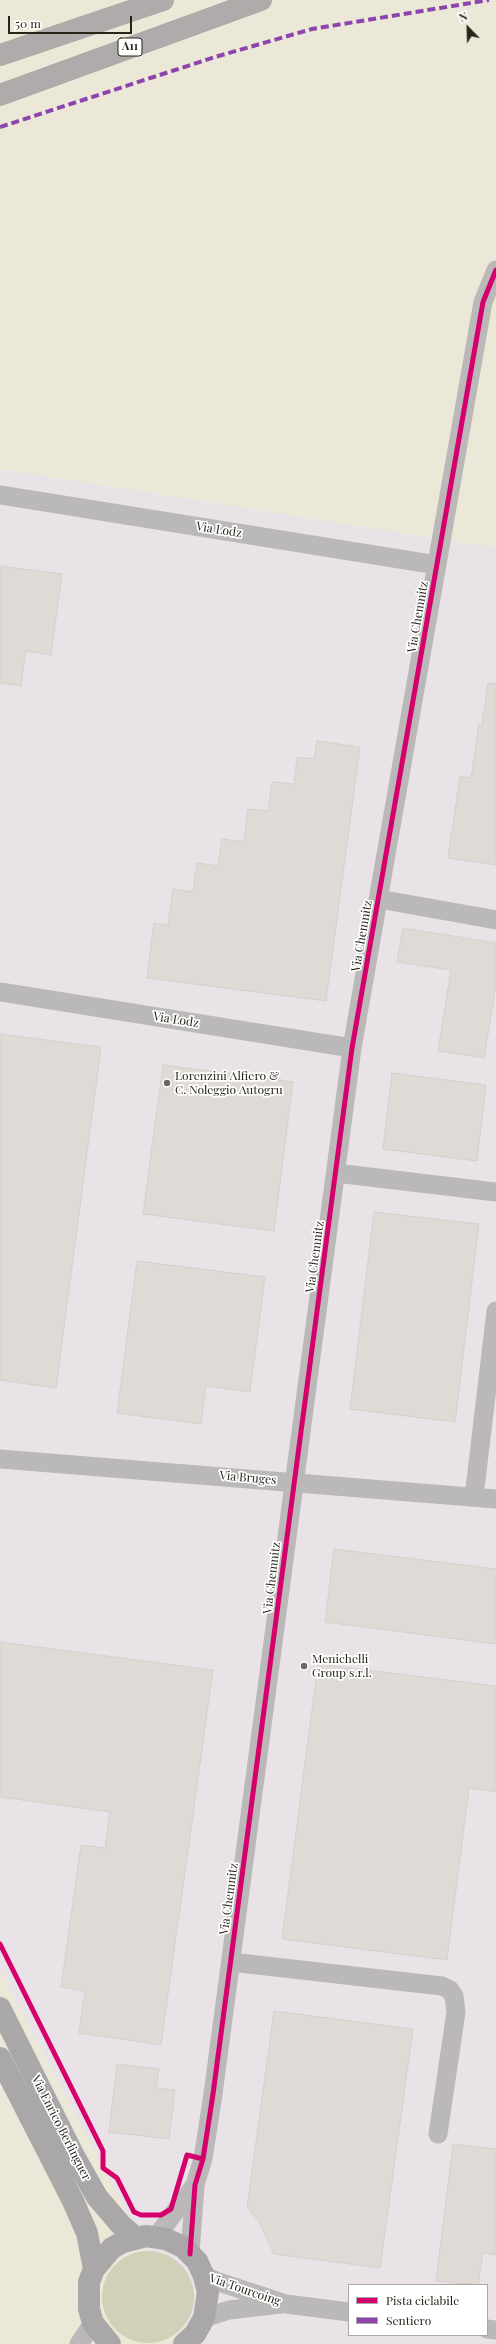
<!DOCTYPE html>
<style>
body{margin:0}
#map{position:relative;width:496px;height:2344px;overflow:hidden;background:#ece8d7;font-family:"Playfair Display",serif}
canvas{display:block}
.legend{position:absolute;left:348px;top:2284px;width:140px;height:52px;box-sizing:border-box;background:#fff;border:1px solid #a9a7a3;margin:0;padding:5px 7px;list-style:none;font-size:12px;color:#272419}
.legend li{display:flex;align-items:center;gap:8px;height:20px}
.legend b{width:20px;border:1px solid #a9a7a3}
.north{position:absolute;left:448px;top:8px;width:40px;height:40px;-webkit-text-stroke:3px #fff;paint-order:stroke;rotate:337deg;font-size:11px;font-weight:700;line-height:16px;text-align:center;color:#272419}
.north::after{content:'';display:block;margin:auto;width:14px;height:18px;background:#272419;clip-path:polygon(50% 0,100% 100%,50% 72%,0 100%)}
.scale{position:absolute;left:8px;top:16px;width:124px;height:18px;box-sizing:border-box;border:2px solid #272419;border-top:0;padding-left:5px;font-size:12px;line-height:14px;white-space:nowrap;color:#272419;-webkit-text-stroke:3px #fff;paint-order:stroke}
</style>
<div id="map">
<canvas width="496" height="2344"></canvas>
<ul class="legend">
<li><b style="height:5px;background:#d6006c"></b>Pista ciclabile</li>
<li><b style="height:5px;background:#8e44ad"></b>Sentiero</li>
</ul>
<div class="north">N</div>
<div class="scale">50 m</div>
</div>
<script>
const context = document.querySelector('canvas').getContext('2d');
context.lineJoin = 'round';
function fillPath(path, color) {
  context.fillStyle = color;
  context.fill(path, 'evenodd');
}
function poly(rows) {
  const path = new Path2D();
  for (const r of rows) {
    if (r.length === 3) {
      path.moveTo(r[0] + r[2], r[1]);
      path.arc(r[0], r[1], r[2], 0, 2 * Math.PI);
      continue;
    }
    path.moveTo(r[0], r[1]);
    for (let i = 2; i < r.length; i += 2) path.lineTo(r[i], r[i + 1]);
  }
  return path;
}
function stroke(path, color, width, dash) {
  context.strokeStyle = color;
  context.lineWidth = width;
  context.lineCap = dash ? 'butt' : 'round';
  context.setLineDash(dash || []);
  context.stroke(path);
}
function label(font, color, halo, rows, align = 'center') {
  context.font = font + ' "Playfair Display",serif';
  context.lineWidth = 3.5;
  context.setLineDash([]);
  context.textBaseline = 'middle';
  context.strokeStyle = halo;
  context.fillStyle = color;
  for (const [text, x, y, turn = 0] of rows) {
    context.save();
    context.translate(x, y);
    context.rotate((+turn || 0) * Math.PI / 180);
    context.textAlign = isNaN(turn) ? turn : align;
    if (halo) context.strokeText(text, 0, 0);
    context.fillText(text, 0, 0);
    context.restore();
  }
}
fillPath(poly([
 [0,469,496,548,496,2344,195,2344,0,1970],
 [349,2285,487,2285,487,2335,349,2335]
]), '#e9e3e7');
fillPath(poly([
 [148,2297,46]
]), '#d0d1b8');
const building = poly([
 [0,566,62,574,51,655,26,651,21,686,0,683,0,566],
 [488,683,496,684,496,865,448,858,460,776,471,778,479,724,482,724,488,683],
 [317,741,360,747,326,1001,147,978,154,923,168,925,173,889,193,892,197,863,218,866,222,839,244,842,248,809,268,811,272,782,294,784,297,757,314,759,317,741],
 [403,928,496,943,496,985,484,1058,438,1051,451,970,397,962,403,928],
 [0,1034,101,1047,56,1388,0,1380,0,1034],
 [163,1065,293,1082,274,1231,143,1214,163,1065],
 [392,1073,486,1085,477,1161,383,1149,392,1073],
 [374,1212,479,1224,455,1422,350,1409,374,1212],
 [137,1261,265,1277,250,1392,206,1386,201,1424,117,1413,137,1261],
 [334,1549,496,1569,496,1644,325,1622,334,1549],
 [0,1642,213,1670,161,2045,79,2033,85,1991,61,1987,81,1845,105,1848,110,1812,0,1797,0,1642],
 [318,1664,496,1686,496,1792,469,1788,447,1960,282,1939,318,1664],
 [274,2011,413,2029,380,2268,274,2254,258,2220,247,2207,274,2011],
 [117,2064,159,2069,156,2088,175,2090,169,2139,109,2132,117,2064],
 [453,2144,496,2149,496,2255,483,2253,478,2285,436,2281,453,2144]
]);
fillPath(building, '#e0dad6');
stroke(building, '#d6cfcc', 1);
stroke(poly([
 [0,495,437,565],
 [379,899,496,920],
 [0,992,352,1048],
 [336,1173,496,1192],
 [0,1459,496,1499],
 [474,1497,496,1311],
 [231,1962,442,1986,450,1990,454,1996,456,2012,438,2134],
 [156,2237,195,2185],
 [190,2254,195,2185,203,2159,213,2094,352,1048,483,302,496,270],
 [204,2276,219,2282,286,2304,349,2312],
 [204,2318,229,2310,281,2304],
 [487,2329,496,2330],
 [79,2344,93,2323]
]), '#bbb8b9', 19);
stroke(poly([
 [0,2008,74,2156,97,2197,121,2225,136,2238],
 [0,2058,73,2201,87,2233,94,2269],
 [110,2344,93,2323,89,2309,89,2282,94,2269,112,2248,123,2242,146,2236,166,2239,183,2247,197,2261,204,2276,208,2292,204,2318,195,2334,184,2344]
]), '#aaa7a8', 22);
stroke(poly([
 [0,55,163,0],
 [0,95,261,0]
]), '#afabab', 22);
stroke(poly([
 [0,127,215,57,312,29,489,0]
]), '#8e44ad', 4, [8, 4]);
stroke(poly([
 [0,1944,103,2151,103,2168,117,2178,134,2212,141,2215,161,2215,171,2209,187,2155,203,2159],
 [190,2254,195,2185,203,2159,213,2094,352,1048,483,302,496,270]
]), '#d6006c', 5);
for (const [x, y, r, color] of [
 [167,1083,4,"#6c695c"],
 [304,1666,4,"#6c695c"]
]) {
  const dot = new Path2D();
  dot.arc(x, y, r, 0, 2 * Math.PI);
  context.fillStyle = color;
  context.fill(dot);
  stroke(dot, '#fff', 1.5);
}
for (const [x, y, w] of [
 [130,47,24]
]) {
  const box = new Path2D();
  box.roundRect(x - w / 2, y - 9, w, 18, 3);
  context.fillStyle = '#fff';
  context.fill(box);
  stroke(box, '#272419', 1);
}
label('bold 11px', '#272419', null, [
 ["A11",130,47]
]);
label('12px', '#272419', '#fff', [
 ["Via Lodz",219,530,9],
 ["Via Chemnitz",418,617,-80],
 ["Via Chemnitz",362,936,-80],
 ["Via Lodz",176,1020,9],
 ["Via Chemnitz",315,1257,-82],
 ["Via Bruges",248,1478,5],
 ["Via Chemnitz",272,1578,-83],
 ["Via Chemnitz",229,1899,-82],
 ["Via Enrico Berlinguer",61,2128,63],
 ["Via Tourcoing",245,2290,19]
]);
label('12px', '#272419', '#fff', [
 ["Lorenzini Alfiero &",175,1076],
 ["C. Noleggio Autogru",175,1090],
 ["Menichelli",312,1659],
 ["Group s.r.l.",312,1673]
], 'left');
</script>
